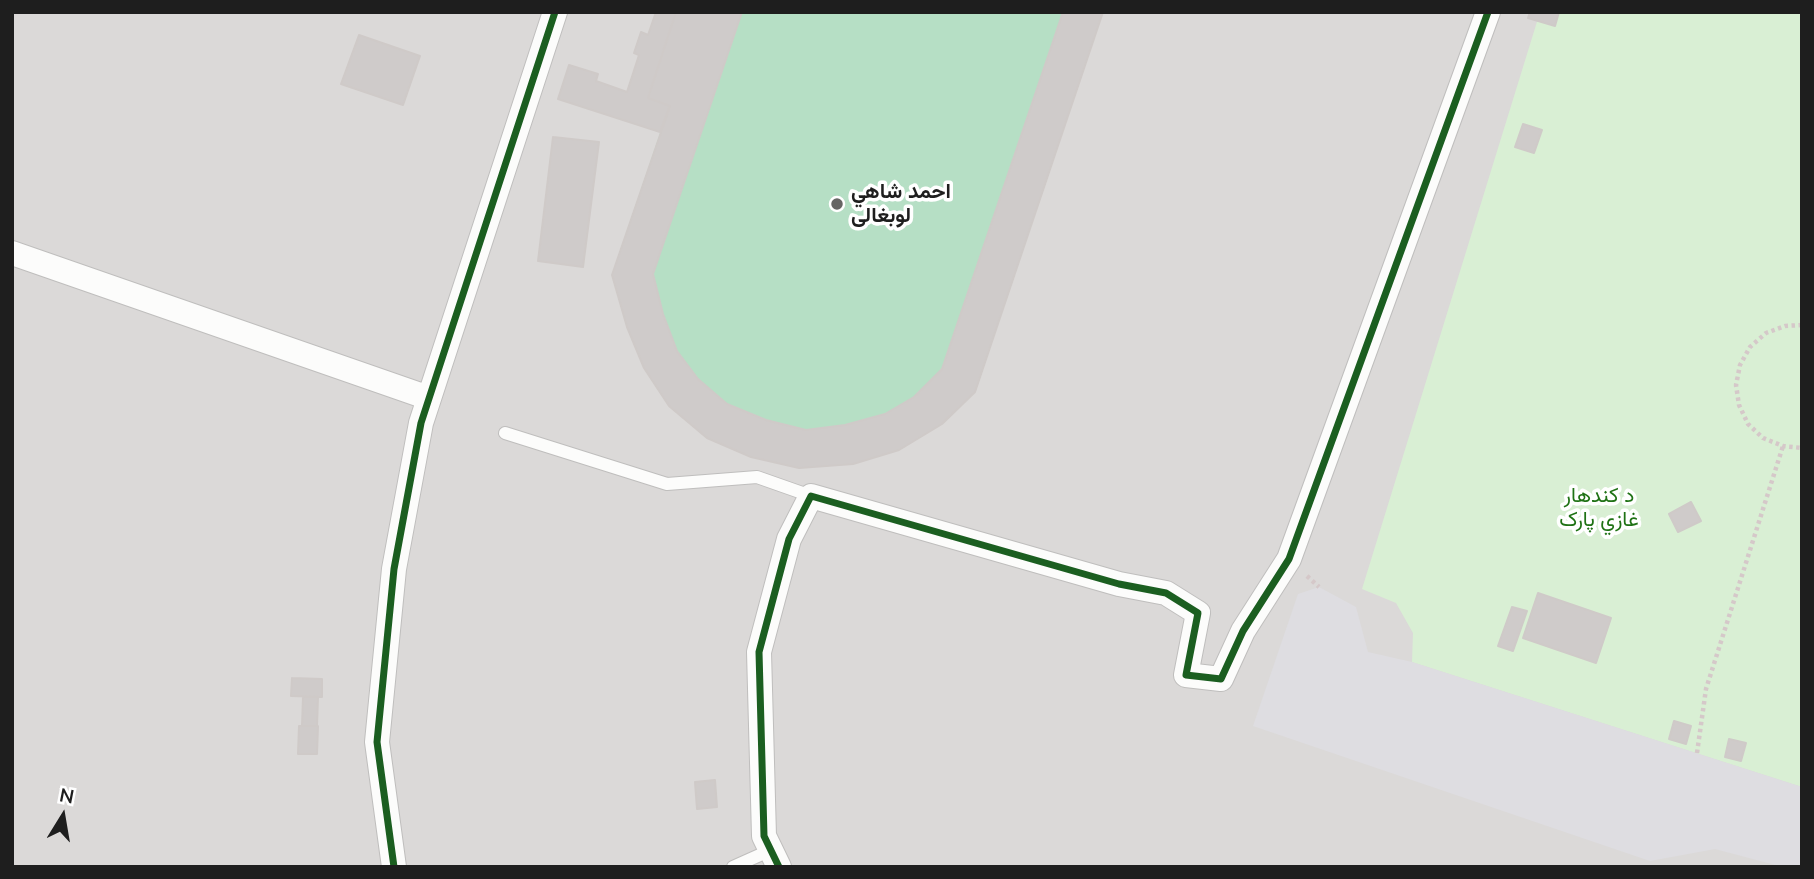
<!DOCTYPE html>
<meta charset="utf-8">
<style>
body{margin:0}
#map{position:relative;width:1814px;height:879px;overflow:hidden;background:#ece9e7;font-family:Mulish,sans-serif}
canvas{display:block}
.frame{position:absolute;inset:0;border:14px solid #1e1e1e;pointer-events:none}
.north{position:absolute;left:28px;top:781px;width:70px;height:70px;-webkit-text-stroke:5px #fff;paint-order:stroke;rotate:11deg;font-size:19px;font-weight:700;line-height:28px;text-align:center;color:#1e1e1e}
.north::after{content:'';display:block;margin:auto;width:24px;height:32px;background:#1e1e1e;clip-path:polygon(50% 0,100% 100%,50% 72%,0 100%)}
</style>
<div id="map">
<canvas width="1814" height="879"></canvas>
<div class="frame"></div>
<div class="north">N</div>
</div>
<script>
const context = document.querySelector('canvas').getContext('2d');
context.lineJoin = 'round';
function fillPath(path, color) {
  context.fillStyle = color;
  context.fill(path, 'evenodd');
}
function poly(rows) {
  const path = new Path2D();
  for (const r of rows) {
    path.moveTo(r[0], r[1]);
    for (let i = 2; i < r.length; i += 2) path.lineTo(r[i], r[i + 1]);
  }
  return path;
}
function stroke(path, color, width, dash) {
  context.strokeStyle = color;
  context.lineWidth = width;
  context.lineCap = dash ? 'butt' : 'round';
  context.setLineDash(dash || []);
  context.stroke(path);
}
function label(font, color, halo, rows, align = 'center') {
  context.font = font + ' Mulish,Vazirmatn,sans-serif';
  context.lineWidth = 7;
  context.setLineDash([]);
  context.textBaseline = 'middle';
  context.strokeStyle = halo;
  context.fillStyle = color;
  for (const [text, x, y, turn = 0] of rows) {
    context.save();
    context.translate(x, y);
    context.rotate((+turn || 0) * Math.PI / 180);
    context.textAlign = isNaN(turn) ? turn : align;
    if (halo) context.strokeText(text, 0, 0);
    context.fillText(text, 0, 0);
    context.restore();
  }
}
fillPath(poly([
 [12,12,1802,12,1802,867,12,867]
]), '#dbd9d8');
fillPath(poly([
 [1540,12,1802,12,1802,787,1412,662,1413,633,1396,603,1362,589]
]), '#d9efd4');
fillPath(poly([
 [701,12,1103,12,975,392,899,450,669,406,644,368,627,327,612,275]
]), '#b6dfc5');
fillPath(poly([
 [1319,587,1356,607,1368,652,1412,662,1802,787,1802,867,1783,867,1715,849,1650,861,1253,726,1298,594]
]), '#dedde1');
const building = poly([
 [656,12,676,12,648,98,670,106,660,132,558,99,569,65,598,74,596,81,627,92,639,55,634,53,641,32,648,35,656,12],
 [676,12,742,12,653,274,663,314,677,351,698,379,727,404,766,420,806,430,845,425,885,414,914,397,942,369,1063,12,1103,12,975,392,942,424,899,450,853,464,799,468,751,457,707,438,669,406,644,368,627,327,612,275,670,106,648,98,676,12],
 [1530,12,1559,12,1555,26,1528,18,1530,12],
 [359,35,420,56,403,105,341,84,359,35],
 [1523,124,1542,130,1534,153,1515,147,1523,124],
 [553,137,599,142,583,267,538,261,553,137],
 [1691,502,1701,521,1678,532,1669,514,1691,502],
 [1538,593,1611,618,1596,663,1523,638,1538,593],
 [1512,607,1527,611,1513,651,1498,646,1512,607],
 [292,678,322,679,322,697,291,696,292,678],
 [303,697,318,697,317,726,302,726,303,697],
 [1674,721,1691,726,1686,744,1669,739,1674,721],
 [299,726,318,726,317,754,298,754,299,726],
 [1729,739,1746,743,1741,761,1725,757,1729,739],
 [715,780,717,807,697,809,695,782,715,780]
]);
fillPath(building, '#cfcbca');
stroke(building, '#cfcac8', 2);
const service = poly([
 [505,433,667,484,757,477,811,496],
 [733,867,771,850]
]);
const minor = poly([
 [12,253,429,398],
 [394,867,377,742,394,569,421,423,555,12],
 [779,867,764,836,759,652,789,539,811,496,1119,584,1166,593,1198,613,1186,675,1221,679,1243,631,1289,559,1488,12]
]);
stroke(service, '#bfbebd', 14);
stroke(minor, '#bfbebd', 26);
stroke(poly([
 [1802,325,1785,326,1766,333,1750,347,1740,365,1736,385,1739,405,1748,424,1763,438,1783,446,1802,448],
 [1307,576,1319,587],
 [1697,753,1706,689,1783,446]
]), '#d5c8c9', 4.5, [3.5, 3.5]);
stroke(service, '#fcfcfb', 12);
stroke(minor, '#fcfcfb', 24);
stroke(poly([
 [394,867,377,742,394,569,421,423,555,12],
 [779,867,764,836,759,652,789,539,811,496,1119,584,1166,593,1198,613,1186,675,1221,679,1243,631,1289,559,1488,12]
]), '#1b5e20', 7);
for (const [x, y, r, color] of [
 [837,204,7,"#666564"]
]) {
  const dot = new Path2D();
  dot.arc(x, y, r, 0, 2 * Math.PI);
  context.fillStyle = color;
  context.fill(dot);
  stroke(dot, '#fff', 2.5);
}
label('bold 21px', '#1e1e1e', '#fff', [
 ["احمد شاهي",851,192],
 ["لوبغالی",851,216]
], 'left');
label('21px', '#1f7215', '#fff', [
 ["د کندهار",1599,496],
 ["غازي پارک",1599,520]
]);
</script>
